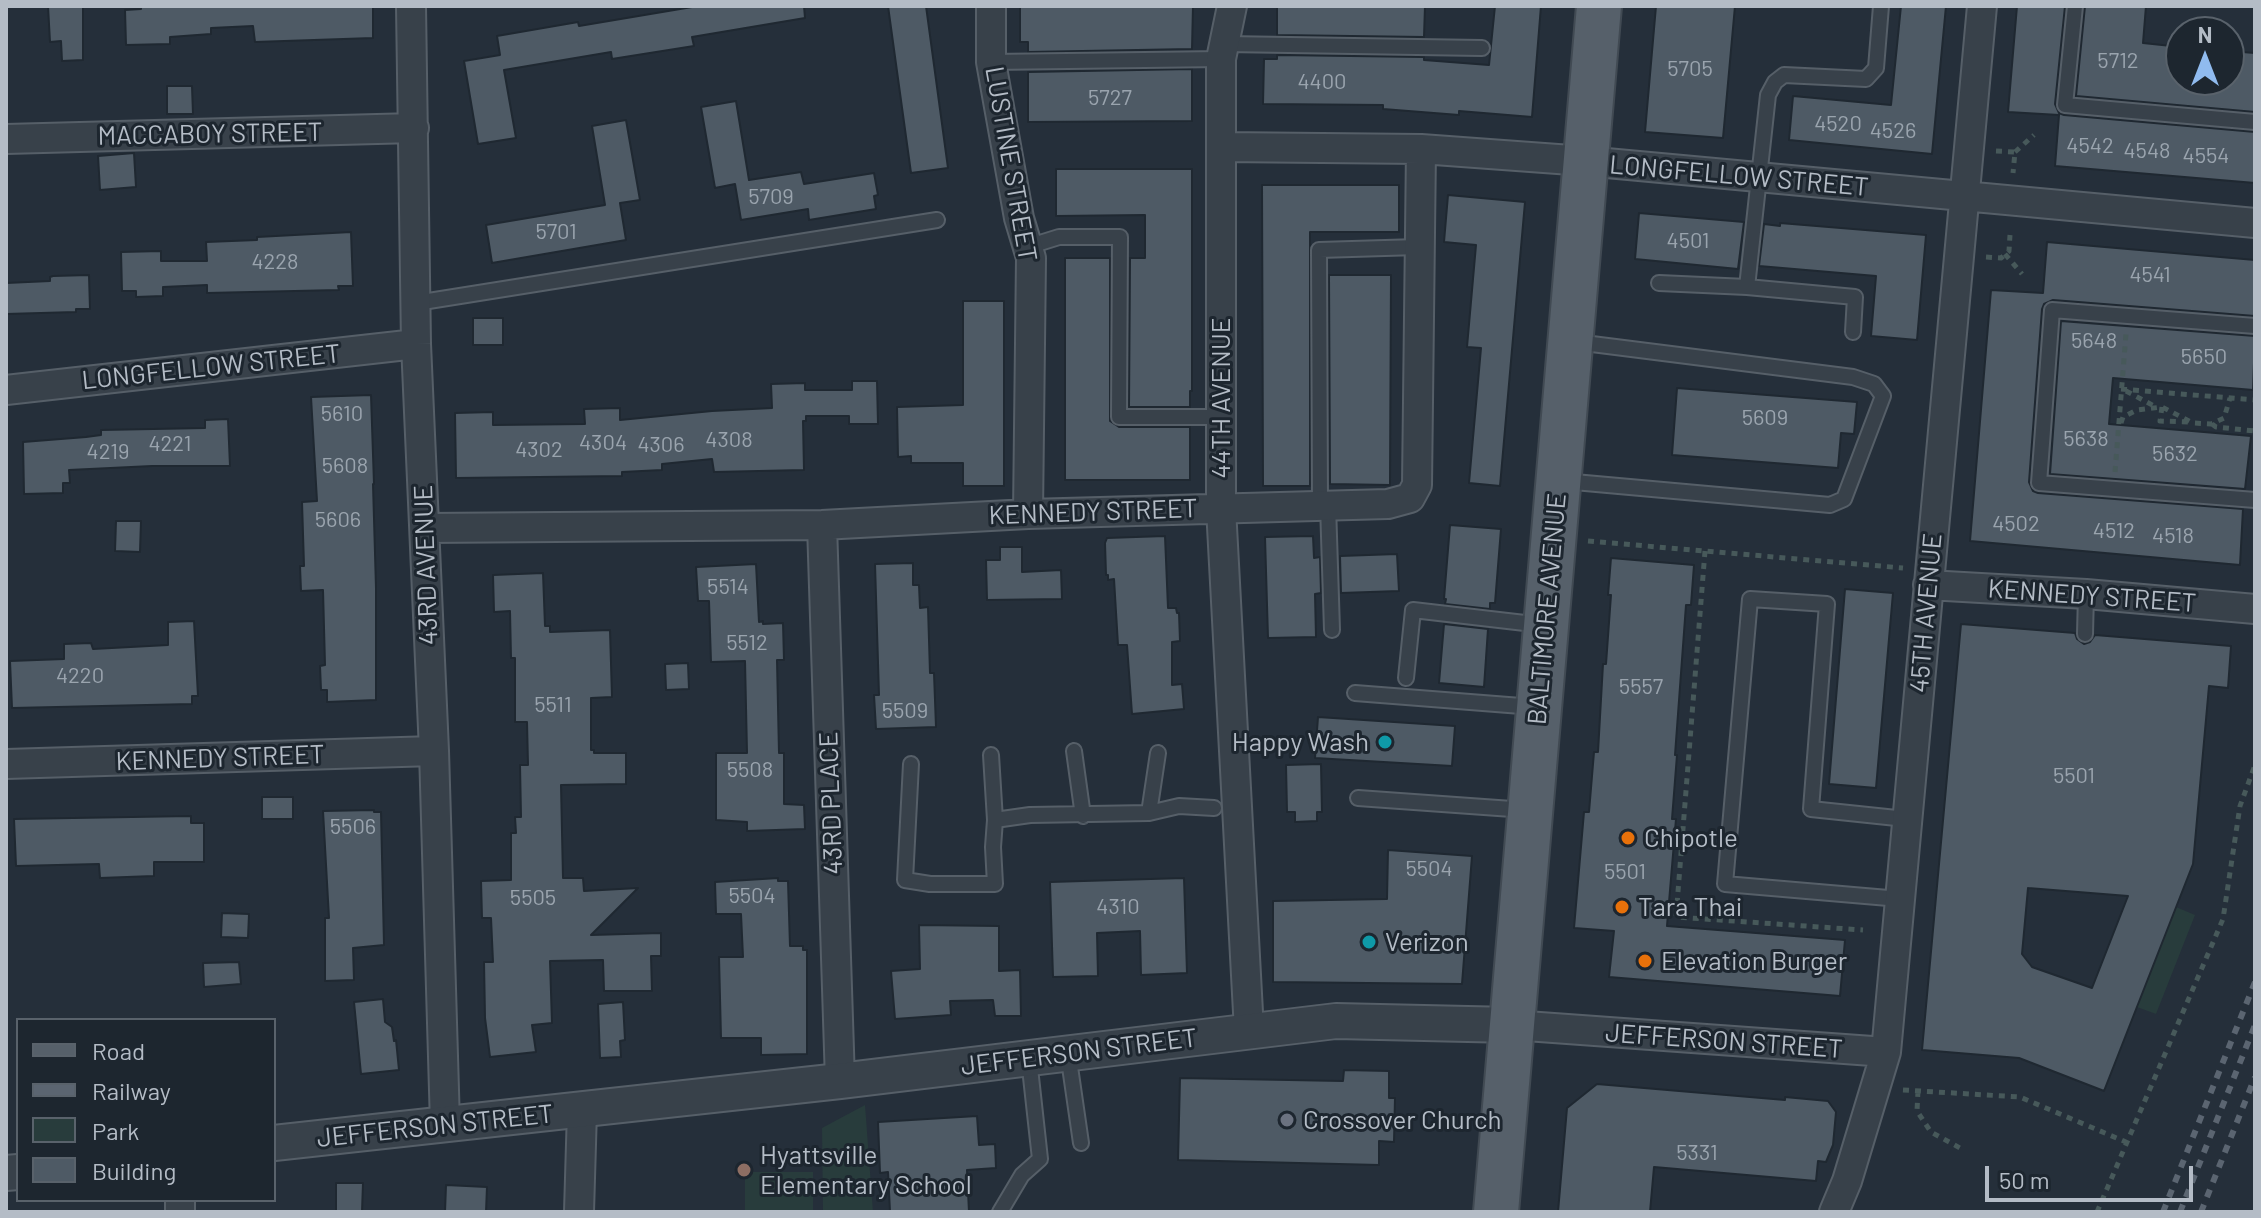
<!DOCTYPE html>
<style>
body{margin:0}
#map{position:relative;width:2261px;height:1218px;overflow:hidden;background:#252f3a;font-family:Barlow,sans-serif}
canvas{display:block}
.frame{position:absolute;inset:0;border:8px solid #b4bcc6;pointer-events:none}
.legend{position:absolute;left:16px;top:1018px;width:260px;height:184px;box-sizing:border-box;background:#1d262f;border:2px solid #59626b;margin:0;padding:10px 14px;list-style:none;font-size:24px;color:#b4bcc6}
.legend li{display:flex;align-items:center;gap:16px;height:40px}
.legend b{width:40px;border:2px solid #59626b}
.north{position:absolute;left:2165px;top:16px;width:80px;height:80px;box-sizing:border-box;background:#1d262f;border:2px solid #59626b;border-radius:50%;rotate:0deg;font-size:22px;font-weight:700;line-height:32px;text-align:center;color:#b4bcc6}
.north::after{content:'';display:block;margin:auto;width:28px;height:36px;background:#90bbef;clip-path:polygon(50% 0,100% 100%,50% 72%,0 100%)}
.scale{position:absolute;left:1985px;top:1166px;width:208px;height:36px;box-sizing:border-box;border:4px solid #b4bcc6;border-top:0;padding-left:10px;font-size:24px;line-height:28px;white-space:nowrap;color:#b4bcc6;-webkit-text-stroke:6px #1d262f;paint-order:stroke}
</style>
<div id="map">
<canvas width="2261" height="1218"></canvas>
<div class="frame"></div>
<ul class="legend">
<li><b style="height:10px;background:#56606a"></b>Road</li>
<li><b style="height:10px;background:#5b6571"></b>Railway</li>
<li><b style="height:22px;background:#283c3c"></b>Park</li>
<li><b style="height:22px;background:#4e5a65"></b>Building</li>
</ul>
<div class="north">N</div>
<div class="scale">50 m</div>
</div>
<script>
const context = document.querySelector('canvas').getContext('2d');
context.lineJoin = 'round';
function fillPath(path, color) {
  context.fillStyle = color;
  context.fill(path, 'evenodd');
}
function poly(rows) {
  const path = new Path2D();
  for (const r of rows) {
    path.moveTo(r[0], r[1]);
    for (let i = 2; i < r.length; i += 2) path.lineTo(r[i], r[i + 1]);
  }
  return path;
}
function stroke(path, color, width, dash) {
  context.strokeStyle = color;
  context.lineWidth = width;
  context.lineCap = dash ? 'butt' : 'round';
  context.setLineDash(dash || []);
  context.stroke(path);
}
function label(font, color, halo, rows, align = 'center') {
  context.font = font + ' Barlow,sans-serif';
  context.lineWidth = 6;
  context.setLineDash([]);
  context.textBaseline = 'middle';
  context.strokeStyle = halo;
  context.fillStyle = color;
  for (const [text, x, y, turn = 0] of rows) {
    context.save();
    context.translate(x, y);
    context.rotate((+turn || 0) * Math.PI / 180);
    context.textAlign = isNaN(turn) ? turn : align;
    if (halo) context.strokeText(text, 0, 0);
    context.fillText(text, 0, 0);
    context.restore();
  }
}
fillPath(poly([
 [2176,907,2195,915,2156,1014,2137,1007],
 [865,1105,873,1212,823,1212,822,1128],
 [745,1172,813,1172,813,1212,745,1212]
]), '#283c3c');
const building = poly([
 [48,6,83,6,83,60,62,61,61,41,50,42,48,6],
 [141,6,373,6,373,38,255,42,253,26,211,28,211,34,170,37,170,44,126,45,125,10,141,9,141,6],
 [698,6,804,6,805,18,692,37,694,46,612,59,611,52,504,70,516,138,478,144,464,61,500,55,497,36,578,22,579,26,698,6],
 [888,6,926,6,948,168,911,173,888,6],
 [1020,6,1193,6,1192,49,1028,52,1028,42,1020,42,1020,6],
 [1277,6,1425,6,1424,37,1277,35,1277,6],
 [1495,6,1541,6,1532,117,1459,111,1459,115,1383,109,1383,105,1263,104,1264,59,1277,59,1277,55,1424,57,1424,60,1489,65,1495,6],
 [1656,6,1735,6,1723,138,1645,132,1656,6],
 [1901,6,1946,6,1932,154,1789,140,1793,96,1891,105,1901,6],
 [2017,6,2065,6,2055,104,2059,113,2064,115,2255,132,2255,183,2055,166,2059,115,2008,112,2017,6],
 [2085,6,2146,6,2143,43,2181,47,2181,80,2229,80,2229,51,2255,53,2255,112,2076,96,2085,6],
 [1192,69,1192,121,1028,122,1028,72,1192,69],
 [167,86,192,86,193,114,167,114,167,86],
 [736,101,749,180,801,172,804,184,874,173,878,195,874,196,876,209,809,220,808,209,741,220,735,184,715,188,701,107,736,101],
 [626,120,640,200,620,203,626,240,492,263,486,225,605,205,592,126,626,120],
 [134,153,136,187,100,190,98,156,134,153],
 [1056,169,1192,169,1192,391,1190,391,1190,407,1129,407,1130,258,1145,258,1145,215,1056,216,1056,169],
 [1262,185,1399,185,1399,232,1310,232,1310,486,1263,486,1262,185],
 [1448,195,1525,202,1500,486,1469,483,1481,348,1467,347,1476,245,1444,242,1448,195],
 [1639,213,1744,222,1738,269,1635,259,1639,213],
 [1780,223,1926,235,1917,340,1871,336,1876,276,1759,266,1764,224,1780,226,1780,223],
 [351,232,353,286,338,286,339,290,207,293,207,285,163,287,163,296,136,297,136,291,122,291,121,252,161,251,161,261,207,261,206,242,257,240,257,237,351,232],
 [2047,242,2255,260,2255,316,2053,300,2044,304,2042,309,2029,482,2033,491,2038,493,2243,509,2240,565,1970,541,1991,290,2043,293,2047,242],
 [1065,258,1110,258,1110,421,1119,427,1190,427,1190,480,1065,480,1065,258],
 [89,275,90,309,76,309,76,312,6,314,6,283,50,281,50,277,53,276,89,275],
 [1329,275,1391,275,1390,485,1330,484,1329,275],
 [963,301,1004,301,1004,486,963,486,963,463,911,463,911,456,898,457,897,407,963,405,963,301],
 [473,318,503,318,503,345,473,345,473,318],
 [2061,321,2255,336,2253,390,2113,378,2109,424,2251,436,2245,489,2050,474,2061,321],
 [852,381,877,381,878,424,849,424,849,416,806,416,806,421,803,421,804,470,714,472,712,459,662,464,662,470,622,472,622,476,456,478,455,413,493,412,493,425,585,424,584,409,620,408,620,420,712,411,772,408,771,384,805,383,805,390,852,390,852,381],
 [1677,388,1857,402,1854,434,1841,433,1838,468,1672,455,1677,388],
 [371,395,374,484,373,484,376,588,376,700,327,702,327,690,321,690,320,666,325,665,323,590,301,591,300,566,304,566,302,502,317,501,311,397,371,395],
 [228,419,230,466,152,466,69,470,70,483,63,483,63,493,24,494,23,442,86,437,101,435,101,430,205,428,205,420,228,419],
 [116,521,141,521,140,552,115,551,116,521],
 [1450,525,1501,529,1495,603,1490,603,1490,609,1445,604,1446,599,1444,599,1450,525],
 [1165,536,1168,608,1176,608,1177,613,1179,613,1180,641,1172,642,1172,685,1182,684,1184,709,1132,714,1127,645,1118,645,1114,579,1108,580,1108,575,1106,575,1105,543,1107,538,1165,536],
 [1313,536,1314,558,1320,557,1321,593,1315,594,1316,637,1268,638,1265,537,1313,536],
 [1000,547,1022,547,1022,572,1061,570,1062,599,987,600,986,560,1000,560,1000,547],
 [1397,554,1399,591,1341,593,1340,556,1397,554],
 [1611,558,1694,565,1691,605,1686,605,1675,755,1677,755,1672,819,1676,819,1667,926,1845,940,1840,996,1609,977,1614,931,1574,928,1584,812,1589,812,1594,752,1598,752,1603,664,1606,664,1611,595,1608,595,1611,558],
 [913,563,913,585,919,585,920,608,928,607,930,673,934,673,936,727,876,729,874,695,879,695,875,564,913,563],
 [756,564,759,622,763,621,763,624,783,623,784,660,777,660,779,753,784,753,784,804,804,805,805,829,747,831,747,822,716,820,716,753,747,753,745,661,711,662,709,601,698,601,696,567,756,564],
 [543,573,545,626,550,626,550,632,610,630,612,697,591,698,591,750,594,750,594,753,626,753,626,784,561,785,563,878,583,878,584,891,638,888,591,935,661,933,661,956,651,956,652,991,604,991,603,960,550,961,552,1023,532,1025,536,1052,490,1057,485,1018,484,962,493,962,491,918,482,918,481,881,511,880,511,833,516,833,515,817,521,817,520,765,528,765,527,722,515,722,515,658,511,658,510,611,494,612,493,575,543,573],
 [1845,589,1893,593,1876,788,1829,784,1845,589],
 [194,621,198,696,192,696,192,704,12,708,10,661,64,659,64,644,91,643,93,649,168,645,168,622,194,621],
 [1444,624,1488,629,1484,687,1439,683,1444,624],
 [1961,624,2075,633,2077,639,2084,644,2090,642,2095,635,2231,646,2228,688,2209,686,2193,864,2104,1091,2019,1058,1922,1050,1961,624],
 [2028,888,2128,896,2092,988,2032,967,2022,954,2028,888],
 [688,663,689,689,666,690,665,664,688,663],
 [1318,717,1455,726,1452,766,1315,758,1318,717],
 [1321,764,1322,812,1317,812,1317,821,1295,822,1295,812,1287,812,1286,765,1321,764],
 [262,797,293,797,293,819,262,819,262,797],
 [374,810,374,812,381,812,384,945,353,948,354,980,325,981,325,918,329,918,323,811,374,810],
 [191,816,191,823,204,823,204,862,154,862,154,876,100,878,99,864,16,866,14,819,191,816],
 [1388,850,1472,856,1462,984,1273,982,1273,901,1387,899,1388,850],
 [778,878,778,881,788,881,790,946,803,946,803,950,807,950,807,1054,761,1055,761,1038,721,1038,719,957,743,957,741,914,716,914,715,882,778,878],
 [1184,878,1187,973,1141,975,1140,931,1097,933,1098,976,1053,977,1050,882,1184,878],
 [222,913,249,914,248,938,221,937,222,913],
 [919,925,999,926,999,971,1020,970,1021,1016,995,1016,993,1000,950,1001,951,1015,895,1019,891,971,920,969,919,925],
 [239,962,241,984,204,987,203,963,239,962],
 [383,999,385,1022,392,1027,394,1041,396,1040,399,1070,361,1074,354,1002,383,999],
 [623,1002,625,1040,620,1041,621,1057,600,1058,598,1004,623,1002],
 [1344,1070,1389,1071,1389,1098,1395,1098,1394,1142,1379,1141,1379,1165,1178,1160,1180,1078,1343,1081,1344,1070],
 [1597,1084,1785,1100,1785,1097,1828,1101,1836,1112,1833,1145,1826,1162,1818,1161,1816,1181,1654,1167,1650,1212,1558,1212,1567,1108,1597,1084],
 [977,1116,979,1145,995,1144,996,1168,967,1170,969,1212,890,1212,888,1172,880,1173,878,1122,977,1116],
 [336,1183,363,1183,362,1212,336,1212,336,1183],
 [446,1185,487,1187,486,1212,445,1212,446,1185]
]);
fillPath(building, '#4e5a65');
stroke(building, '#1f2831', 2);
const service = poly([
 [2075,6,2065,105,2255,122],
 [1225,44,1482,48],
 [991,62,1221,59],
 [1027,247,1059,237,1120,237,1119,417,1221,417],
 [1659,283,1747,287,1855,297,1853,332],
 [1747,287,1768,95,1775,82,1784,75,1866,79,1876,68,1881,6],
 [416,303,937,220],
 [2255,326,2052,310,2039,483,2255,500],
 [1563,481,1830,505,1844,499,1883,396,1874,384,1853,377,1576,342],
 [1320,505,1319,250,1418,247],
 [1328,505,1332,630],
 [2085,634,2086,594],
 [1406,678,1413,610,1542,625],
 [1355,693,1534,707],
 [1074,751,1083,816],
 [991,755,995,820],
 [911,764,905,880,930,884,995,884,993,847,995,820,1030,815,1149,813,1179,806,1214,808],
 [1358,798,1526,810],
 [1149,813,1158,753],
 [1900,899,1725,884,1750,599,1827,604,1811,809,1906,819],
 [1068,1053,1081,1143],
 [1000,1212,1022,1175,1040,1159,1029,1059]
]);
const minor = poly([
 [411,6,416,344,434,751,445,1124],
 [991,6,991,62,1019,218,1031,258,1028,514],
 [1232,6,1221,59,1221,508,1249,1031],
 [6,139,414,128],
 [1223,147,1421,149,1585,161,2255,223],
 [6,390,416,344],
 [822,525,840,1081],
 [425,528,822,525,1028,514,1388,504,1410,498,1417,485,1421,149],
 [1928,585,2086,594,2255,609],
 [6,764,434,751],
 [1512,1025,1886,1052],
 [180,1212,180,1200],
 [579,1212,582,1110],
 [1834,1212,1847,1181,1886,1052,1982,6]
]);
const tertiary = poly([
 [274,1143,840,1081,1336,1021,1512,1025],
 [6,1173,18,1172]
]);
const primary = poly([
 [1496,1212,1599,6]
]);
stroke(service, '#565f68', 18);
stroke(minor, '#565f68', 32);
stroke(tertiary, '#565f68', 38);
stroke(primary, '#414a53', 48);
stroke(poly([
 [1996,151,2015,152,2013,173],
 [2015,152,2034,135],
 [2005,254,2022,274],
 [1986,257,2001,258,2009,251,2010,235],
 [2121,389,2255,400],
 [2126,391,2156,407],
 [2162,407,2160,421,2188,422],
 [2121,423,2123,417,2137,410,2162,407,2193,423,2211,424,2224,418,2230,398],
 [2212,424,2216,427,2255,431],
 [2115,472,2126,334],
 [1588,541,1903,568],
 [1705,551,1676,917,1863,930],
 [1903,1090,2020,1097,2126,1142],
 [1918,1091,1917,1111,1931,1132,1960,1148],
 [2097,1212,2223,919,2240,806,2255,765]
]), '#47595a', 5, [6, 6]);
stroke(service, '#38414a', 14);
stroke(minor, '#38414a', 28);
stroke(tertiary, '#38414a', 34);
stroke(primary, '#56606a', 44);
stroke(poly([
 [2163,1212,2255,982],
 [2180,1212,2255,1025],
 [2201,1212,2255,1077]
]), '#5b6571', 6, [8, 8]);
for (const [x, y, r, color] of [
 [1385,742,8,"#0f9aa8"],
 [1628,838,8,"#e8710a"],
 [1622,907,8,"#e8710a"],
 [1369,942,8,"#0f9aa8"],
 [1645,961,8,"#e8710a"],
 [1287,1120,8,"#6b7280"],
 [744,1170,8,"#8d6e63"]
]) {
  const dot = new Path2D();
  dot.arc(x, y, r, 0, 2 * Math.PI);
  context.fillStyle = color;
  context.fill(dot);
  stroke(dot, '#1d262f', 3);
}
label('22px', '#9aa4ae', null, [
 ["5712",2118,61],
 ["5705",1690,69],
 ["4400",1322,82],
 ["5727",1110,98],
 ["4520",1838,124],
 ["4526",1893,131],
 ["4542",2090,146],
 ["4548",2147,151],
 ["4554",2206,156],
 ["5709",771,197],
 ["5701",556,232],
 ["4501",1688,241],
 ["4228",275,262],
 ["4541",2150,275],
 ["5648",2094,341],
 ["5650",2204,357],
 ["5610",342,414],
 ["5609",1765,418],
 ["5638",2086,439],
 ["4308",729,440],
 ["4304",603,443],
 ["4221",170,444],
 ["4306",661,445],
 ["4302",539,450],
 ["4219",108,452],
 ["5632",2175,454],
 ["5608",345,466],
 ["5606",338,520],
 ["4502",2016,524],
 ["4512",2114,531],
 ["4518",2173,536],
 ["5514",728,587],
 ["5512",747,643],
 ["4220",80,676],
 ["5557",1641,687],
 ["5511",553,705],
 ["5509",905,711],
 ["5508",750,770],
 ["5501",2074,776],
 ["5506",353,827],
 ["5504",1429,869],
 ["5501",1625,872],
 ["5504",752,896],
 ["5505",533,898],
 ["4310",1118,907],
 ["5331",1697,1153]
]);
label('26px', '#b4bcc6', '#1d262f', [
 ["MACCABOY STREET",210,134,-1],
 ["LUSTINE STREET",1011,164,80],
 ["LONGFELLOW STREET",1739,176,5],
 ["LONGFELLOW STREET",211,367,-6],
 ["44TH AVENUE",1221,398,-90],
 ["KENNEDY STREET",1093,512,-2],
 ["43RD AVENUE",426,565,-92],
 ["KENNEDY STREET",2092,596,4],
 ["BALTIMORE AVENUE",1547,609,-85],
 ["45TH AVENUE",1926,613,-85],
 ["KENNEDY STREET",220,758,-2],
 ["43RD PLACE",831,803,-92],
 ["JEFFERSON STREET",1724,1041,4],
 ["JEFFERSON STREET",1079,1052,-7],
 ["JEFFERSON STREET",435,1126,-6]
]);
label('26px', '#b4bcc6', '#1d262f', [
 ["Happy Wash",1369,742,"right"],
 ["Chipotle",1644,838],
 ["Tara Thai",1638,907],
 ["Verizon",1385,942],
 ["Elevation Burger",1661,961],
 ["Crossover Church",1303,1120],
 ["Hyattsville",760,1155],
 ["Elementary School",760,1185]
], 'left');
</script>
